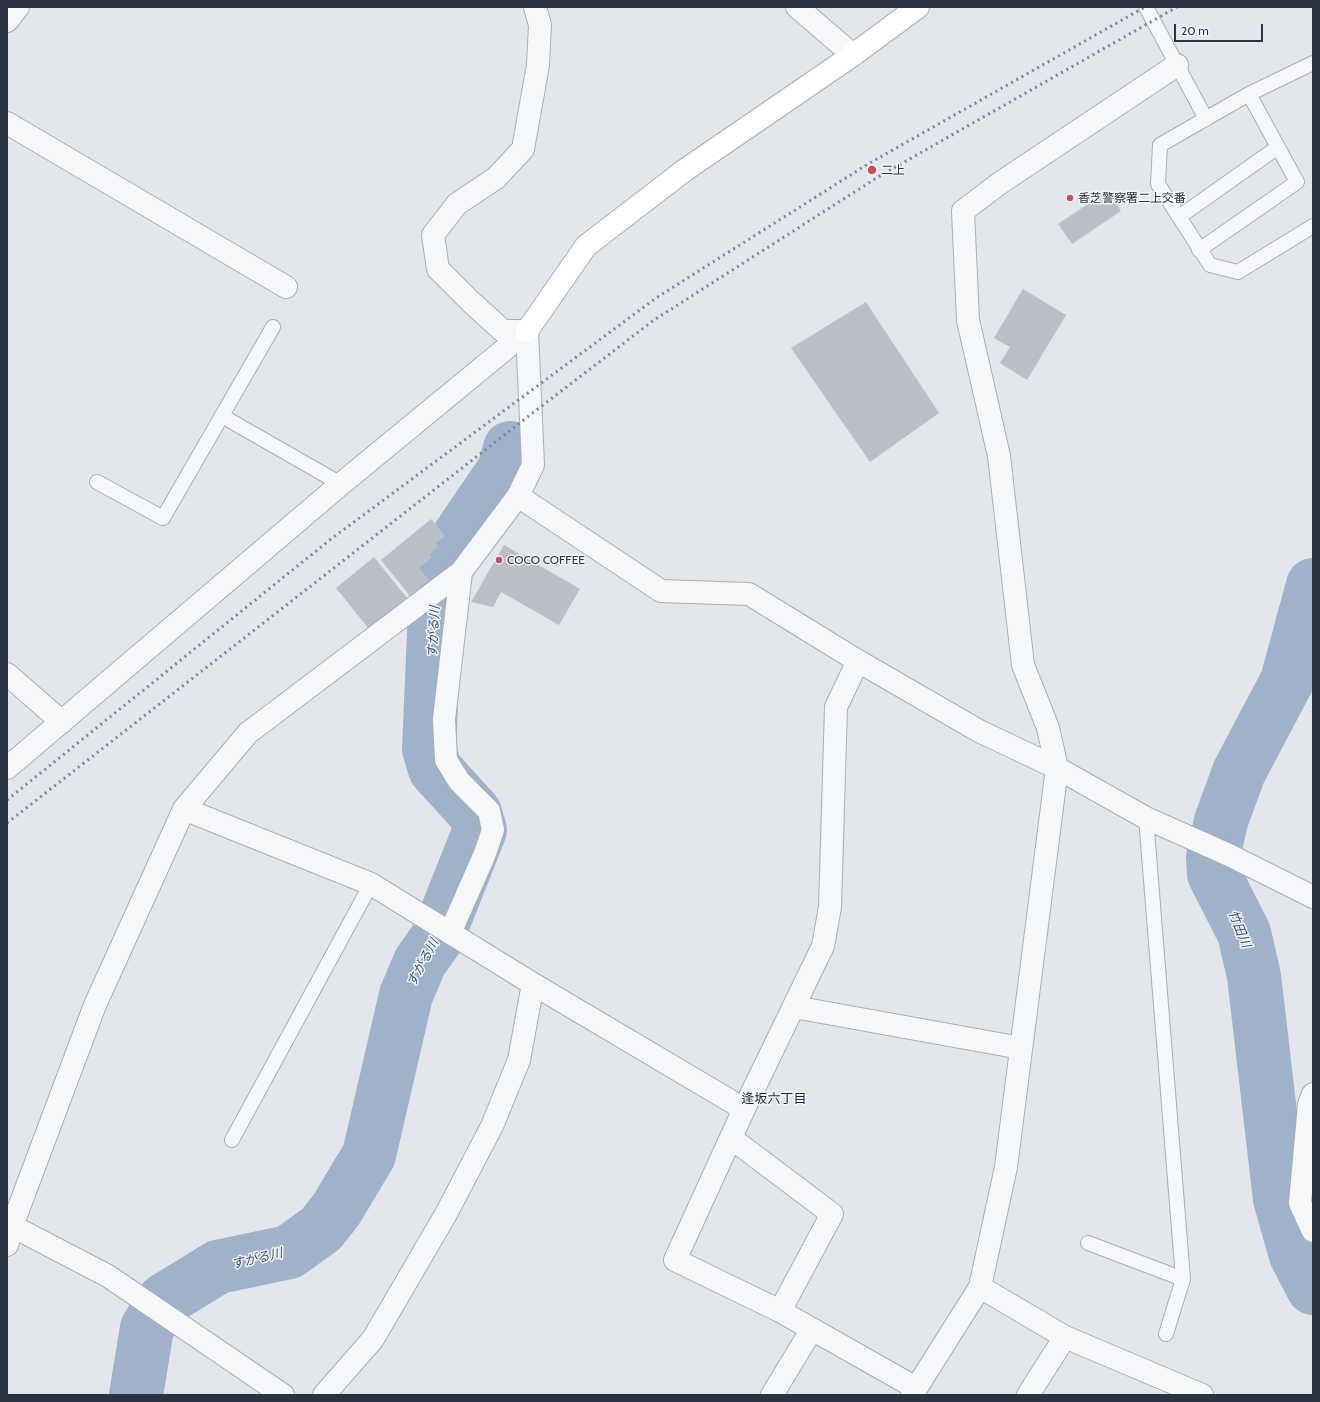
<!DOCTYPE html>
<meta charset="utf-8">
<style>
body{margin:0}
#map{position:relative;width:1320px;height:1402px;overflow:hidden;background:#e3e6eb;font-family:Cabin,sans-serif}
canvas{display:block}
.frame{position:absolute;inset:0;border:8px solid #2b3342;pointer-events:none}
.scale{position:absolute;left:1174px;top:24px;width:89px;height:18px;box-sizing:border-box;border:2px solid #2b3342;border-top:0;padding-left:5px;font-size:12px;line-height:14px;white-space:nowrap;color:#2b3342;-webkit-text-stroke:3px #f3f5f8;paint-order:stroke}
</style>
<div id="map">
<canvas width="1320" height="1402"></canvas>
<div class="frame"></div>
<div class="scale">20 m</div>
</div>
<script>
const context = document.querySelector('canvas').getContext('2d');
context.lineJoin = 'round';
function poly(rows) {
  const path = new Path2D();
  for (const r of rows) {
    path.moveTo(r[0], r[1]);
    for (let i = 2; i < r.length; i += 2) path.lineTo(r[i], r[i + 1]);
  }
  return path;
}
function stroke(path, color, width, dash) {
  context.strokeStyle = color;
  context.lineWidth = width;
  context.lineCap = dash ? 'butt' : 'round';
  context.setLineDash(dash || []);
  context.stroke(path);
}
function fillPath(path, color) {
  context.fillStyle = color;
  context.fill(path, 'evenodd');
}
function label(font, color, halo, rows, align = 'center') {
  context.font = font + ' Cabin,"Noto Sans JP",sans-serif';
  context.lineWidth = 3;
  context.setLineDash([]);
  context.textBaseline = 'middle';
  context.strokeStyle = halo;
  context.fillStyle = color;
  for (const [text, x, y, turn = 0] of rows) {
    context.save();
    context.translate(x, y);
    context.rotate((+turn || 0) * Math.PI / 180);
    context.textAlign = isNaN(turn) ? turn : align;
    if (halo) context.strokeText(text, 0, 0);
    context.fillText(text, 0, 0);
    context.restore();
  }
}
stroke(poly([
 [1313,585,1287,681,1239,772,1221,821,1213,857,1214,874,1244,933,1254,976,1280,1199,1296,1255,1313,1288],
 [136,1395,147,1328,164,1300,218,1267,289,1252,321,1229,336,1210,369,1155,406,995,420,962,437,938,480,830,475,813,435,769,429,749,435,610,441,572,453,545,504,470,510,448]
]), '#a0b2c9', 54);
fillPath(poly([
 [1107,191,1121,211,1072,244,1058,224],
 [1023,289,1066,315,1027,380,1000,363,1010,347,994,338],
 [866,302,939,413,870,462,791,348],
 [431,519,445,536,436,543,438,547,429,555,431,558,419,568,429,580,410,596,381,560],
 [504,545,580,589,559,625,501,592,493,607,471,602],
 [374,557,407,598,369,629,336,588]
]), '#babfc7');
const lane = poly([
 [1146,7,1206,119],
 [1313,63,1249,94,1160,145,1158,184,1210,265,1238,272,1313,226],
 [1179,217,1278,147],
 [1199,250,1297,182,1249,94],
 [222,416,341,484],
 [97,482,163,518,273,327],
 [1146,818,1183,1279,1166,1334],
 [232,1140,371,884],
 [1088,1243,1183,1279]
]);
const street = poly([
 [797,7,853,55],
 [7,21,18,7],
 [7,123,286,287],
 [527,331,503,331,470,301,438,269,433,235,457,204,496,178,523,149,538,65,540,25,535,7],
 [518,496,661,591,749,594,858,661,979,731,1057,768,1146,818,1229,855,1313,897],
 [858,661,836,707,830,907,823,946,744,1109,675,1260,780,1311,916,1388],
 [7,674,62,722],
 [7,768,341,484,527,331],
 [184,809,371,884,533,984,744,1109],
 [450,933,484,856,493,830,489,811,459,781,446,760,444,719,461,572],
 [794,1007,1021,1048],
 [1313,1094,1309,1104,1300,1203,1313,1231],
 [731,1138,832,1214,780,1311],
 [12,1226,108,1276,283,1395],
 [7,1245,12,1226,95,1005,184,809,248,733,461,572,518,496,533,465,527,331],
 [980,1287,1065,1337,1202,1395],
 [324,1395,373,1339,446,1214,492,1126,519,1060,533,984],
 [772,1395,812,1329],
 [912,1395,980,1287,1006,1167,1057,768,1048,728,1023,665,999,456,968,320,963,211,1000,183,1177,65],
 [1028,1395,1065,1337]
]);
const secondary = poly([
 [527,331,586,246,685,170,853,55,918,7]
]);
stroke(lane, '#a8adb5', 16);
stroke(street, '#a8adb5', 24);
stroke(secondary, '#a8adb5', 24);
stroke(lane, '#f6f7f9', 14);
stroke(street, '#f6f7f9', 22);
stroke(secondary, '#fff', 22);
stroke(poly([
 [7,800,331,539,656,298,868,164,1145,7],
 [7,823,530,415,654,320,878,177,1177,7]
]), '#7d8494', 3, [2, 4]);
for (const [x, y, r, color] of [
 [872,170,5,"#ca4e5a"],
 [1070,198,4,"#ca4e5a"],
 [499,560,4,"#ca4e5a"]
]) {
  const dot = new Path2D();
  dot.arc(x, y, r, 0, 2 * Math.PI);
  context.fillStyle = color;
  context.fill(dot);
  stroke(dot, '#f3f5f8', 1.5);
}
label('12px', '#2b3342', '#f3f5f8', [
 ["二上",881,170],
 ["香芝警察署二上交番",1078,198],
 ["COCO COFFEE",507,560]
], 'left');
label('italic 13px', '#374f75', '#f3f5f8', [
 ["すがる川",434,632,-87],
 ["竹田川",1239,929,68],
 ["すがる川",423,963,-62],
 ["すがる川",257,1259,-13]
]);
label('13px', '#1d2433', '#f3f5f8', [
 ["逢坂六丁目",774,1099]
]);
</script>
